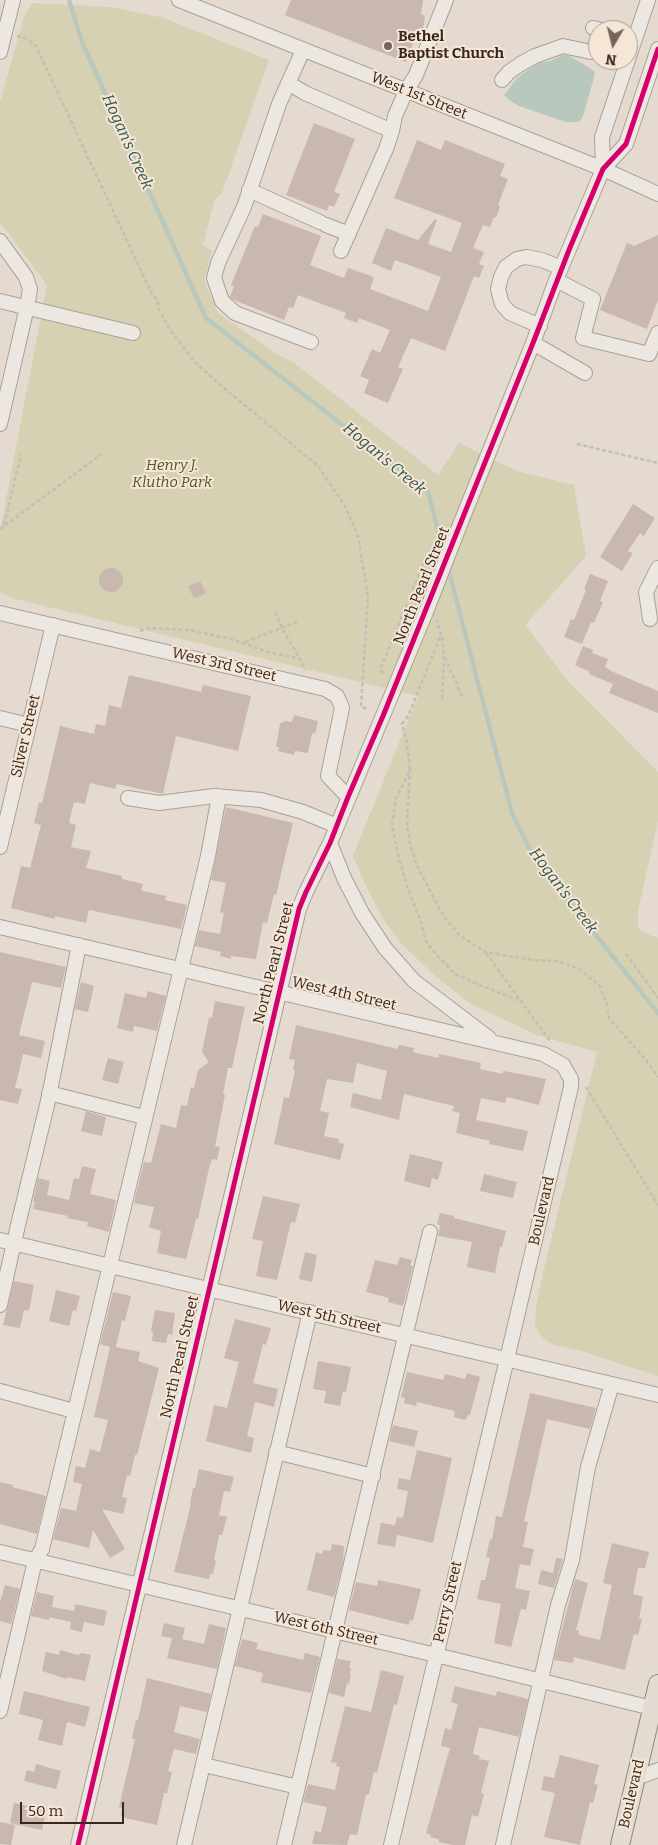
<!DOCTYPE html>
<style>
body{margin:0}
#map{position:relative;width:658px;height:1845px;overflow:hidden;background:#e4dacf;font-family:Bitter,serif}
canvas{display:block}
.north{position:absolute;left:588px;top:20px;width:50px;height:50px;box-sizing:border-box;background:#f5e6d5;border:1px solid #aa9a8c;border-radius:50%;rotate:188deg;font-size:14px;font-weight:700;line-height:20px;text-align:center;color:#39271f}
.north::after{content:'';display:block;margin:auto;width:18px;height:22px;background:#75665d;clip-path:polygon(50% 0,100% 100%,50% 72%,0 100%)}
.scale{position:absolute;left:20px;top:1802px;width:104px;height:22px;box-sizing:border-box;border:2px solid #39271f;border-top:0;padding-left:6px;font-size:15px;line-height:18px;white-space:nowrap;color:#39271f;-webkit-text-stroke:4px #f5e6d5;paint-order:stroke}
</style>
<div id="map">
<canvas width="658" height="1845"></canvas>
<div class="north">N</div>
<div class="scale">50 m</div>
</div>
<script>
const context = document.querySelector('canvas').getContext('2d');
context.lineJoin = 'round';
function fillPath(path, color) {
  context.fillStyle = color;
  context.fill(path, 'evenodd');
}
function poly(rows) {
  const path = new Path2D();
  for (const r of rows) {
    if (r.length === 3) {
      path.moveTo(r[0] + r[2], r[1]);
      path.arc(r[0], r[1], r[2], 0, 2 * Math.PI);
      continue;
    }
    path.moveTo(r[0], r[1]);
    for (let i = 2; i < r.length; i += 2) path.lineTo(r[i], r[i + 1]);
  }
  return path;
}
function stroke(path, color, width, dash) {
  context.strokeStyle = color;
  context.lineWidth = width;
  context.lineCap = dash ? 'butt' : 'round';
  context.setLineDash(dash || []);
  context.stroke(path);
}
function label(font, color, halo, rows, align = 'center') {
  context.font = font + ' Bitter,serif';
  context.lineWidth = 4;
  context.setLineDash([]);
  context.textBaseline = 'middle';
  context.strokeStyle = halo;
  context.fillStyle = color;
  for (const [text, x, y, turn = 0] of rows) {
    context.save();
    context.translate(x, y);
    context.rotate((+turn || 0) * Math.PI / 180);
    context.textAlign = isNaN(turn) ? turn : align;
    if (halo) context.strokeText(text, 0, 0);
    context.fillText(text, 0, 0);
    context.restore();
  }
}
fillPath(poly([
 [33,3,111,7,164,18,269,60,222,193,214,201,203,245,212,251,204,280,218,313,278,355,293,362,438,475,459,443,517,471,574,485,586,556,525,625,569,682,658,772,658,821,638,911,638,927,642,932,658,938,658,1376,582,1351,554,1345,543,1338,535,1326,536,1306,543,1273,597,1052,537,1035,471,1004,434,975,401,943,383,919,364,882,353,856,418,696,11,598,0,592,0,531,47,285,0,222,0,102,25,14]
]), '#d6d1b2');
fillPath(poly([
 [562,55,568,55,593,70,595,74,583,116,579,122,566,122,519,106,509,100,504,95,517,78,536,64,550,61]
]), '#b9c8bd');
stroke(poly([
 [69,0,82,42,206,318,428,492,444,554],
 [448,568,512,813,533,856,658,1013]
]), '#b9c8bd', 4.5);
fillPath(poly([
 [291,0,423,0,421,14,424,15,423,17,425,17,423,29,419,28,406,62,285,15],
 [314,123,355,139,334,192,340,194,334,207,329,205,327,211,286,195],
 [417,140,441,150,445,140,505,164,500,176,508,179,498,205,500,206,496,218,494,217,490,227,483,225,473,248,484,252,479,264,484,266,479,278,474,276,445,351,411,338,398,367,403,369,388,403,364,393,369,380,360,376,372,349,380,353,390,330,359,318,357,323,344,318,346,313,298,295,293,308,289,307,284,320,234,300,230,297,234,286,231,285,255,226,258,227,263,214,321,236,310,265,344,278,348,268,374,277,370,289,428,311,441,277,395,260,391,271,372,263,386,228,418,240,435,219,437,220,428,244,451,252,462,223,394,198],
 [658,235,658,300,647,329,600,310,627,243,634,246],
 [633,504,655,518,644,536,640,533,628,551,633,553,622,571,600,557],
 [111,580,12],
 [590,574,608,581,600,601,603,602,594,623,591,622,582,644,564,637,571,619,574,620,586,590,584,589],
 [200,581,206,593,194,599,188,586],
 [583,646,593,650,592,653,608,659,605,667,611,671,658,691,658,713,609,693,613,684,589,674,590,672,575,665],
 [129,675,201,692,203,685,251,696,238,751,176,736,163,794,117,784,115,789,90,783,85,804,74,802,69,823,76,825,71,847,91,851,86,868,122,876,122,879,143,884,141,890,144,891,166,896,165,900,187,905,181,929,89,910,86,923,55,916,55,919,11,908,21,866,30,868,41,825,34,823,39,802,42,803,60,726,94,734,96,724,105,726,109,705,121,708],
 [294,715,318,721,315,734,312,733,308,753,295,751,294,755,278,751,279,747,276,747,280,724,285,721,292,722],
 [226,807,293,823,276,895,274,894,267,923,263,922,256,959,231,956,231,959,220,956,221,952,195,946,199,930,220,934,224,913,220,912,226,883,211,880],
 [0,952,66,967,61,988,32,982,19,1035,45,1041,41,1058,23,1054,15,1088,22,1089,18,1104,0,1100],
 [81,982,94,986,88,1012,75,1009],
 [148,991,166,996,157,1031,134,1026,133,1032,117,1028,125,993,146,998],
 [215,1001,245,1007,232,1068,228,1068,223,1094,225,1095,215,1146,220,1147,217,1160,212,1159,209,1168,198,1219,196,1219,186,1259,157,1253,161,1231,149,1227,154,1207,134,1203,144,1162,151,1163,161,1124,176,1128,181,1105,187,1106,191,1087,194,1088,198,1070,209,1062,202,1052,209,1017,212,1018],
 [296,1025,398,1049,399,1045,414,1048,413,1052,438,1058,439,1054,481,1063,480,1069,502,1074,503,1071,521,1074,546,1079,539,1105,507,1097,505,1103,481,1098,476,1120,528,1131,523,1151,489,1144,490,1141,456,1133,460,1113,452,1111,454,1106,404,1094,399,1120,350,1107,353,1093,381,1100,387,1071,357,1063,353,1083,327,1079,320,1111,329,1113,324,1136,339,1139,338,1142,344,1144,340,1160,274,1144,284,1097,289,1098,295,1070,293,1070,295,1060,289,1059],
 [108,1058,124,1062,118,1084,102,1080],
 [86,1111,106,1117,102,1136,81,1131],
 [410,1154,443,1162,438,1180,432,1178,430,1188,404,1181],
 [82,1166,96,1169,90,1194,116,1200,109,1232,87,1226,88,1222,67,1218,68,1216,33,1209,35,1202,33,1201,38,1178,50,1181,47,1195,69,1200,74,1178,79,1179],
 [484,1174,517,1182,513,1198,480,1191],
 [263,1196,300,1204,295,1223,291,1222,277,1280,256,1276,263,1241,252,1239],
 [440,1213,454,1216,454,1218,506,1231,502,1247,500,1247,495,1273,467,1267,472,1242,438,1236,440,1225,437,1224],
 [305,1252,317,1255,312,1282,299,1279],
 [400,1257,412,1260,410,1266,413,1266,403,1306,388,1302,389,1298,366,1292,375,1260,397,1265],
 [14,1281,34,1285,29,1311,24,1310,20,1328,3,1325],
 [56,1290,80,1296,76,1311,73,1310,69,1326,49,1321],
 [113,1292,131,1296,125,1321,122,1320,116,1347,140,1352,138,1361,159,1368,137,1455,135,1455,130,1476,127,1475,122,1497,127,1498,123,1514,102,1509,125,1549,110,1558,93,1530,89,1548,53,1539,61,1508,76,1511,82,1484,73,1482,76,1466,85,1468,90,1449,100,1452,108,1420,94,1417,110,1347,100,1344],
 [155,1310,175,1313,172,1335,168,1334,166,1343,152,1341,153,1332,151,1331],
 [235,1319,271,1328,266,1345,263,1344,253,1383,278,1389,274,1407,255,1402,247,1436,254,1438,251,1453,206,1441,214,1405,227,1408,239,1362,224,1358],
 [318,1361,351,1367,346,1392,343,1391,340,1406,324,1403,326,1391,313,1389],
 [407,1372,443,1380,445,1374,465,1379,467,1373,480,1377,470,1415,468,1415,466,1420,454,1417,455,1411,417,1402,416,1406,404,1403,405,1398,401,1397],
 [530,1393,596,1408,590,1429,547,1419,524,1521,528,1522,523,1547,534,1549,530,1566,520,1564,515,1588,530,1591,526,1610,521,1609,511,1647,494,1643,501,1604,477,1599,481,1580,485,1580,490,1558,486,1557,490,1539,492,1540,496,1516,502,1517],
 [393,1425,418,1431,414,1447,389,1441],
 [417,1450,452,1458,433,1543,397,1535,395,1547,377,1544,381,1523,395,1525,397,1517,403,1518,408,1491,397,1489,399,1478,410,1480],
 [199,1469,234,1477,230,1492,224,1491,219,1515,227,1517,222,1535,219,1535,214,1560,216,1561,213,1574,210,1574,209,1579,174,1572,191,1504,190,1503,193,1488,195,1488],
 [0,1482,13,1485,12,1487,46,1496,37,1534,0,1524],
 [612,1543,649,1552,645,1568,638,1568,633,1594,643,1597,639,1618,642,1619,638,1635,634,1634,625,1670,574,1657,573,1663,554,1660,575,1579,588,1583,576,1630,579,1631,579,1635,600,1640,612,1585,603,1583],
 [332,1544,344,1546,343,1562,334,1597,307,1590,316,1552,322,1554,323,1550,331,1551],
 [556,1558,563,1559,554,1588,538,1584,541,1570,553,1573],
 [378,1580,421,1589,413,1621,410,1620,409,1625,349,1610,356,1582,377,1586],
 [5,1585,20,1589,11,1624,0,1621,0,1602],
 [37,1592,54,1596,52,1607,74,1611,75,1604,107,1611,104,1626,84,1622,82,1632,70,1629,71,1622,49,1617,49,1620,31,1616],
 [164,1623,185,1628,182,1639,204,1644,209,1624,226,1628,217,1669,167,1658,172,1638,161,1636],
 [242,1639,258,1643,256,1649,303,1660,305,1653,320,1657,311,1693,261,1682,263,1673,235,1666],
 [60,1650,78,1655,82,1653,91,1655,85,1681,67,1677,67,1679,42,1671,46,1652,59,1655],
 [337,1659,351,1661,349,1667,351,1668,350,1673,351,1674,349,1684,347,1683,344,1697,329,1693],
 [381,1670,404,1676,397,1705,394,1704,377,1773,374,1772,369,1794,366,1795,357,1835,350,1834,347,1845,312,1844,315,1831,321,1832,327,1807,303,1802,308,1784,335,1790,340,1767,336,1766,337,1763,331,1762,345,1706,371,1712],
 [147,1678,211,1694,207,1712,180,1706,174,1732,200,1739,196,1754,174,1749,168,1771,172,1772,167,1793,164,1793,157,1825,125,1818,125,1817,121,1816,122,1808,119,1807,135,1739,132,1739,136,1720,138,1720],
 [455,1686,496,1696,497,1691,528,1699,519,1737,479,1727,473,1754,480,1756,479,1759,489,1761,481,1793,484,1794,478,1817,472,1815,465,1845,453,1845,439,1842,439,1839,430,1837,431,1835,426,1833,450,1748,441,1746,445,1728,451,1730,458,1704,451,1702],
 [24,1691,90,1707,85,1727,67,1722,62,1746,38,1740,43,1720,19,1714],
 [560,1755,599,1765,594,1784,598,1785,593,1803,590,1802,580,1845,544,1837,555,1793,541,1790,544,1776,554,1778],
 [36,1764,61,1771,56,1789,24,1781,27,1770,34,1772],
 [14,1803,46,1810,42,1830,10,1823],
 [0,1822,15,1825,11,1845,0,1844]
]), '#c8b8b0');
const minor = poly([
 [179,0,603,169,658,194],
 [593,28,602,30],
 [303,50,279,104,244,207,218,263,214,278,222,301,235,313,311,342],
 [0,52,13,0],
 [502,80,509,72,522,63,535,56,563,46,591,52,598,48],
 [288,83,305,93,392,131,386,149,341,251],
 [392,131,395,116,406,91,416,75,446,0],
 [603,169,602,137,648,0],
 [249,190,320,222],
 [326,225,349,234],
 [0,241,26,277,30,289,27,307,0,424],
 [556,280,593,299,583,338,649,354,658,333],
 [0,301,133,333],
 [540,326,510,313,502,304,498,289,501,277,506,267,517,259,526,257,542,260,561,268],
 [533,343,585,373],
 [461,522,533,343,556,280,603,169,626,144,658,49],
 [0,613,325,689,337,696,342,708,328,776,348,797],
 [650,619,646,592,658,568],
 [0,718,29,725],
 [128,798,159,803,214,796,261,800,303,812,337,826],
 [330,843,344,878,362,913,385,948,414,981,489,1038],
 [0,847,53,625],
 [0,927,543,1054,563,1065,571,1079,571,1087,507,1359,391,1845],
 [49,1093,144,1117],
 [0,1240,658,1395],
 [0,1305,18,1225,48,1101,79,945],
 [0,1391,74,1411],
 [276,1452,373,1476],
 [0,1552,436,1655,652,1708],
 [0,1711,35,1561,42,1549,208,856,219,796],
 [204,1765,298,1787],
 [636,1778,658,1770],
 [78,1845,299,909,306,892,330,843,426,612],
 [184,1845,310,1312],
 [284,1845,430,1232],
 [503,1845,558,1605,572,1560,588,1467,612,1384]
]);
const major = poly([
 [620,1845,658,1684]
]);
stroke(minor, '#aaa097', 16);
stroke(major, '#8f857e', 20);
stroke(poly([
 [17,36,28,39,36,46,151,292,158,301,159,310,171,331,193,360,218,383,318,466,345,506,358,536,368,598,361,707,368,709],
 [577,444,658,463],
 [4,525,21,454],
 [0,529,102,454],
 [275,612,282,628,300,659],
 [140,631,148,628,189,630,231,639,268,652,300,659,305,670],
 [442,637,444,656,442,700],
 [245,642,297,622],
 [445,657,463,699],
 [383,673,380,670,423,564,425,574],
 [410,769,407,743,402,724,408,716,441,635,437,620],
 [486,953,550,1041],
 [626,954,658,998],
 [519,1000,479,985,455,974,433,951,425,940,422,925,407,886,397,851,392,824,396,799,410,770,407,822,410,845,419,870,444,917,459,935,485,952,533,960,557,961,579,969,599,985,606,1001,609,1018,646,1060,658,1077],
 [586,1087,658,1205]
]), '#c5beb7', 2.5, [4, 2.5]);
stroke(minor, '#ece7e0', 14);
stroke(major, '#e4dcd2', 18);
const minorBridge = poly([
 [426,612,461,522]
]);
stroke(minorBridge, '#aaa097', 16, []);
stroke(minorBridge, '#ece7e0', 14);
stroke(poly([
 [78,1845,299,909,306,892,330,843,348,797,383,716,533,343,569,250,603,169,626,144,658,49]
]), '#d6006c', 5);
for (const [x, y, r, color] of [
 [388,46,5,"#75665d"]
]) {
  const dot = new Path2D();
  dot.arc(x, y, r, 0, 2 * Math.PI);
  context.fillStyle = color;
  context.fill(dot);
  stroke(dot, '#f5e6d5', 2);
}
label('bold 15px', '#39271f', '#f5e6d5', [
 ["Bethel",398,37],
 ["Baptist Church",398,54]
], 'left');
label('15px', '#39271f', '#f5e6d5', [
 ["West 1st Street",419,96,22],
 ["North Pearl Street",422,586,-68],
 ["West 3rd Street",224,665,13],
 ["Silver Street",26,736,-77],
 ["North Pearl Street",274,963,-76],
 ["West 4th Street",344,994,13],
 ["Boulevard",542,1211,-77],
 ["West 5th Street",329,1317,13],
 ["North Pearl Street",180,1357,-77],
 ["Perry Street",448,1602,-77],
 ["West 6th Street",326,1629,13],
 ["Boulevard",632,1794,-77]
]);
label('italic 15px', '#515527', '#f5e6d5', [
 ["Henry J.",172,466],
 ["Klutho Park",172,483]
]);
label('italic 16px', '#2f584f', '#f5e6d5', [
 ["Hogan's Creek",127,142,66],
 ["Hogan's Creek",384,459,40],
 ["Hogan's Creek",563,891,53]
]);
</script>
